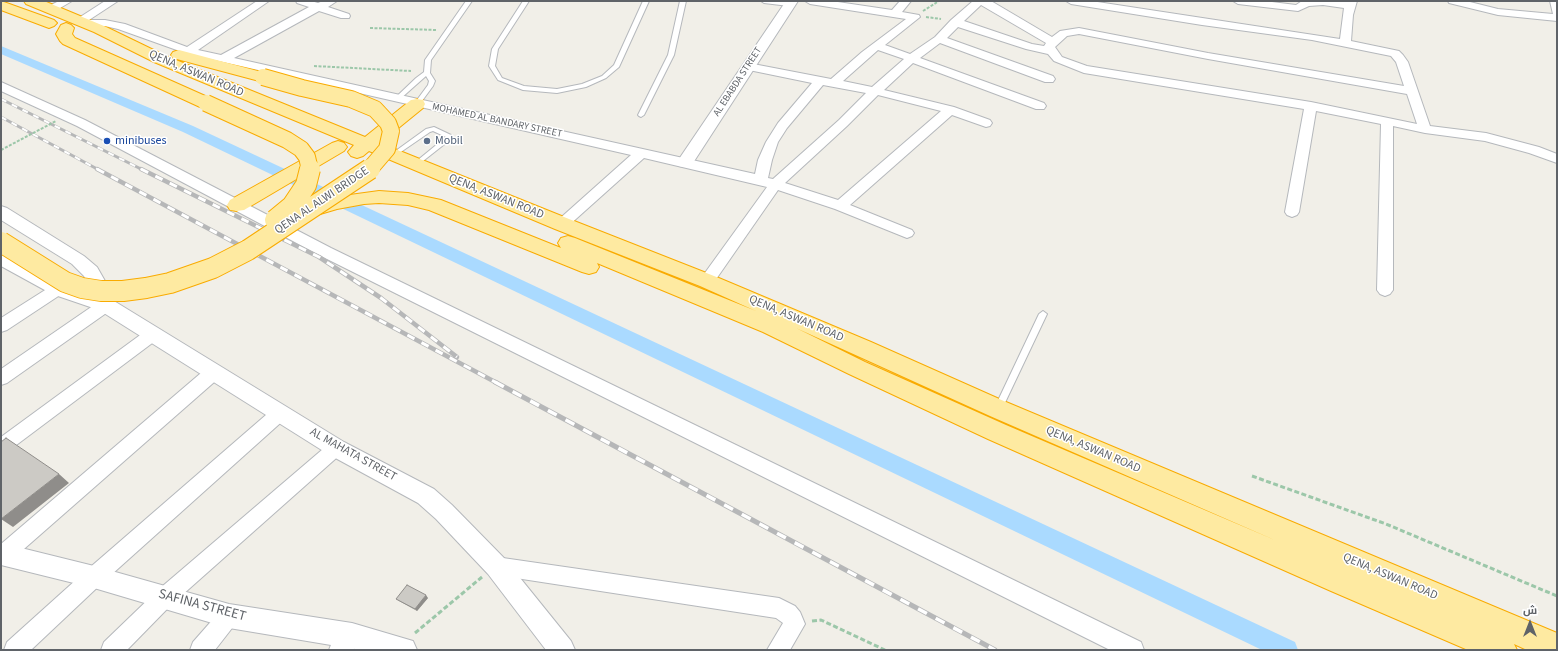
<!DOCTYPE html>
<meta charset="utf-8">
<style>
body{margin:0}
#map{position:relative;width:1558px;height:651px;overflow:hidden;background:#f1efe8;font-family:"Source Sans 3",Cairo,sans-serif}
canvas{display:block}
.frame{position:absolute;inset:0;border:2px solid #5f6368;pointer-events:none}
.north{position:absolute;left:1510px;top:603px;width:40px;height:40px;-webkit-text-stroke:3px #fff;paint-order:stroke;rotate:0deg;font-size:11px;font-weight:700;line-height:16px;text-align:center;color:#5f6368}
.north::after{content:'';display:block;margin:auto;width:14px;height:18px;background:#5f6368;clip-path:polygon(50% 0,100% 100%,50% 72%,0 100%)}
</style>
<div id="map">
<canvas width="1558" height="651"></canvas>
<div class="frame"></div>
<div class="north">ش</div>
</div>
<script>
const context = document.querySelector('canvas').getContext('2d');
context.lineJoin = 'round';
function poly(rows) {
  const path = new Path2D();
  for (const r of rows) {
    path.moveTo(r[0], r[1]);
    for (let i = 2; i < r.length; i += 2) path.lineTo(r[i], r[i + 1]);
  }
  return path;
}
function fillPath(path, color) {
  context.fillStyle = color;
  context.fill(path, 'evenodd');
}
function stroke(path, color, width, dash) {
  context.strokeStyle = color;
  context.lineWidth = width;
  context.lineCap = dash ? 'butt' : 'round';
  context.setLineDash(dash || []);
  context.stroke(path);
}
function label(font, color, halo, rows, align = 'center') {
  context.font = font + ' "Source Sans 3",sans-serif';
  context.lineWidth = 3;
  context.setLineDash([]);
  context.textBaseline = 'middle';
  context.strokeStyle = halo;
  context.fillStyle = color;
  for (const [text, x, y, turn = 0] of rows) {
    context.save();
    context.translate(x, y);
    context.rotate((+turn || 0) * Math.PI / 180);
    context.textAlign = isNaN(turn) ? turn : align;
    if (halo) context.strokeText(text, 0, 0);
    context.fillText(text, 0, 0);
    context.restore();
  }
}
fillPath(poly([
 [1,46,193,126,1295,642,1298,650,1262,650,183,132,1,54,1,46]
]), '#aadaff');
const service = poly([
 [466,1,472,1,431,60,430,73,435,81,433,86,419,105,415,105,414,104,428,85,429,81,426,76,399,100,395,100,395,98,416,78,424,72,425,60,466,1],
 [523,1,529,1,498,49,495,66,502,78,524,86,557,89,582,84,602,76,614,65,643,1,649,1,619,67,606,78,586,87,557,93,523,90,498,80,489,66,492,49,523,1],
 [680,1,686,1,674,55,644,115,641,117,639,116,638,115,668,55,680,1],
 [761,1,777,1,789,2,792,4,789,6,764,3,761,1],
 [434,127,451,135,451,139,418,165,414,165,413,164,446,137,433,131,430,132,395,156,393,157,390,155,426,129,434,127],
 [1043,311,1047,314,1002,409,1001,412,998,413,995,412,994,409,1039,314,1043,311]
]);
const minor = poly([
 [59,1,72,1,55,11,47,11,46,9,47,7,59,1],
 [105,1,118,1,89,20,105,20,125,24,187,47,257,1,269,1,198,50,221,55,309,7,297,3,296,1,311,1,318,3,323,1,337,1,328,7,349,14,350,16,349,18,341,18,319,11,234,58,755,174,758,160,766,142,778,123,812,83,744,69,742,67,744,65,748,63,831,79,862,52,906,19,810,4,805,1,831,1,892,10,900,1,911,1,902,12,919,15,920,17,885,45,910,54,935,37,951,20,973,1,991,1,1052,37,1060,31,1079,28,1208,53,1404,86,1396,62,1391,56,1312,40,1202,25,1071,4,1066,1,1091,1,1340,39,1344,8,1323,5,1309,6,1298,11,1238,4,1233,1,1264,1,1296,5,1302,1,1346,2,1357,1,1353,15,1351,41,1399,51,1403,55,1408,62,1430,126,1486,133,1539,147,1557,154,1557,163,1529,153,1485,141,1425,133,1393,126,1393,290,1390,294,1385,296,1380,294,1377,290,1381,124,1316,111,1299,212,1297,215,1292,217,1287,215,1285,212,1304,109,1084,73,1054,61,1048,54,1026,49,958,27,947,38,1053,76,1055,79,1053,82,1045,82,940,43,920,58,1044,103,1046,106,1044,109,1036,109,913,63,884,90,954,107,990,120,992,123,990,126,986,127,952,115,850,205,912,230,914,233,912,236,907,238,902,236,835,209,778,190,712,285,707,286,702,285,699,281,702,277,767,187,644,158,567,227,562,229,557,227,555,224,557,221,631,155,188,54,118,29,105,26,85,26,75,23,74,21,105,1],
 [981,5,1046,43,1044,46,1032,44,964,21,981,5],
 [1079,34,1208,59,1407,94,1417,124,1311,102,1087,66,1062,57,1055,47,1067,36,1079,34],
 [878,50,904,59,872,87,843,81,878,50],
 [823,85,866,93,839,120,773,179,768,178,772,160,778,142,787,128,823,85],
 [878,95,941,111,838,200,785,183,847,126,878,95],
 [1448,1,1466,1,1498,9,1553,14,1550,1,1557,1,1557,21,1498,15,1449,3,1448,1],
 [1,82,85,120,331,248,1141,642,1144,650,1110,650,321,256,77,126,1,91,1,82],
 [58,283,63,285,66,289,63,293,7,330,1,332,1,318,53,285,58,283],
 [106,299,112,301,114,305,112,309,7,383,1,385,1,369,100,301,106,299],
 [153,328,159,330,161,334,159,338,7,452,1,455,1,437,147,330,153,328],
 [214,365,220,367,222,372,220,377,8,563,1,565,1,544,208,367,214,365],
 [280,406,286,408,289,413,286,418,101,584,31,650,4,650,7,642,87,570,274,408,280,406],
 [336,440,342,443,345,448,342,453,172,604,127,650,101,650,104,642,158,590,330,443,336,440],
 [496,557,779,598,795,606,800,612,805,624,790,650,767,650,783,623,776,618,496,575,489,573,486,566,489,559,496,557],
 [229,606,236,609,239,616,236,623,215,650,190,650,193,642,222,609,229,606],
 [352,625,359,628,363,635,353,650,329,650,332,642,345,628,352,625]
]);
const tertiary = poly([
 [786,1,798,1,691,166,685,167,679,166,677,162,786,1],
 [1,206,7,208,84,256,97,267,109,288,114,301,344,442,434,489,452,505,504,558,571,641,575,650,546,650,488,574,436,519,418,503,328,454,99,310,52,294,1,266,1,252,7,254,64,284,93,294,84,276,72,264,1,220,1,206],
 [1,543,94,566,229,604,352,623,413,641,417,650,361,650,229,628,94,588,1,565,1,543]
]);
const trunk = poly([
 [1,1,54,20,57,23,54,26,49,28,1,10,1,1],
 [24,1,44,1,104,26,166,56,365,137,411,100,417,99,423,100,425,104,423,108,380,143,569,219,714,276,871,342,1006,402,1557,633,1557,650,1527,650,1514,644,1517,650,1468,650,1331,591,988,439,849,374,763,332,597,263,599,267,596,272,589,274,582,272,429,210,408,205,379,203,364,204,337,209,310,217,303,216,300,211,303,206,335,197,379,191,408,193,441,200,561,248,558,243,561,238,568,236,575,238,756,311,700,286,555,229,369,151,363,156,357,158,351,156,348,152,354,145,154,62,94,32,26,4,24,1],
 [796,328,990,416,1277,541,1006,425,865,362,796,328],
 [66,23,71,25,74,28,72,34,75,38,212,99,214,103,212,107,206,108,200,107,63,44,60,41,56,34,61,25,66,23],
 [179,50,269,74,271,77,269,80,263,82,173,58,171,55,173,52,179,50],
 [338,141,344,143,347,147,344,151,244,210,237,211,230,210,227,205,230,200,332,143,338,141]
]);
stroke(service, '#b5b8bc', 2);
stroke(minor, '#b5b8bc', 2);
stroke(tertiary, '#b5b8bc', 2);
stroke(trunk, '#f9ab00', 2);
stroke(poly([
 [923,11,939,1],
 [926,17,941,19],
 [370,28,437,30],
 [314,66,411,71]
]), '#9cc7a9', 2, [3, 1.5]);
stroke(poly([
 [1252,476,1386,524,1557,596],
 [812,621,821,620,885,650],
 [415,633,482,577]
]), '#9cc7a9', 3, [5, 2.5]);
fillPath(service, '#fff');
fillPath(minor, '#fff');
fillPath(tertiary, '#fff');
fillPath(trunk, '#feeaa1');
const railFar2 = poly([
 [1,99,143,170],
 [1,117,99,170]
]);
const railFar1 = poly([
 [97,169,497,383],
 [141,169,319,257,381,298,457,357]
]);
const rail = poly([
 [495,382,995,650]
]);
stroke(railFar2, '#b6b7b8', 3);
stroke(railFar1, '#b6b7b8', 4.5);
stroke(rail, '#b6b7b8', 5);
stroke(railFar2, '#fff', 2, [6]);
stroke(railFar1, '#fff', 3, [8]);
stroke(rail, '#fff', 3.5, [10]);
const trunkBridgeFar1 = poly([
 [263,77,302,88,351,99,375,109,388,123,391,131,387,149,369,170],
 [206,103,287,140,301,149,307,157,310,170]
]);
const trunkBridge = poly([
 [275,220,292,206,306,185,310,169],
 [1,242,65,282,82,288,101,291,123,291,146,288,170,283,213,268,248,250,370,169]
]);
stroke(trunkBridgeFar1, '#f9ab00', 18, []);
stroke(trunkBridge, '#f9ab00', 22, []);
stroke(poly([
 [1,150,56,121]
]), '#9cc7a9', 2, [3, 1.5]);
stroke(trunkBridgeFar1, '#feeaa1', 16);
stroke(trunkBridge, '#feeaa1', 20);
fillPath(poly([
 [428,598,417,611,399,601,396,599]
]), '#afaea9');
fillPath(poly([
 [59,474,69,483,13,527,1,519],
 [426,595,428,598,417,611,415,609]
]), '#8f8d8a');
const building = poly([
 [6,438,59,474,1,519,1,442,6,438],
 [407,585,426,595,415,609,396,599,407,585]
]);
fillPath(building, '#cccac5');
stroke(building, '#8f8d8a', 1);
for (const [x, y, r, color] of [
 [107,141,4,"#1a4fb4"],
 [427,141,4,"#5c6f8a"]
]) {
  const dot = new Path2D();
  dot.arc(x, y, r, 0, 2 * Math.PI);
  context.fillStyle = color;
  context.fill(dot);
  stroke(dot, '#fff', 1.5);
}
label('10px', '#5f6368', '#fff', [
 ["AL EBABDA STREET",738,82,-57],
 ["MOHAMED AL BANDARY STREET",497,121,12]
]);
label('12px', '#5f6368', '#fff', [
 ["QENA, ASWAN ROAD",196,74,23],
 ["QENA, ASWAN ROAD",496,197,22],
 ["QENA AL ALWI BRIDGE",322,201,-34],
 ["QENA, ASWAN ROAD",796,319,23],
 ["QENA, ASWAN ROAD",1093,450,23],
 ["AL MAHATA STREET",353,455,29],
 ["QENA, ASWAN ROAD",1390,577,23]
]);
label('12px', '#164399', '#fff', [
 ["minibuses",115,141]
], 'left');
label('12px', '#4e5e75', '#fff', [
 ["Mobil",435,141]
], 'left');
label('14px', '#5f6368', '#fff', [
 ["SAFINA STREET",202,606,15]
]);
</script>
